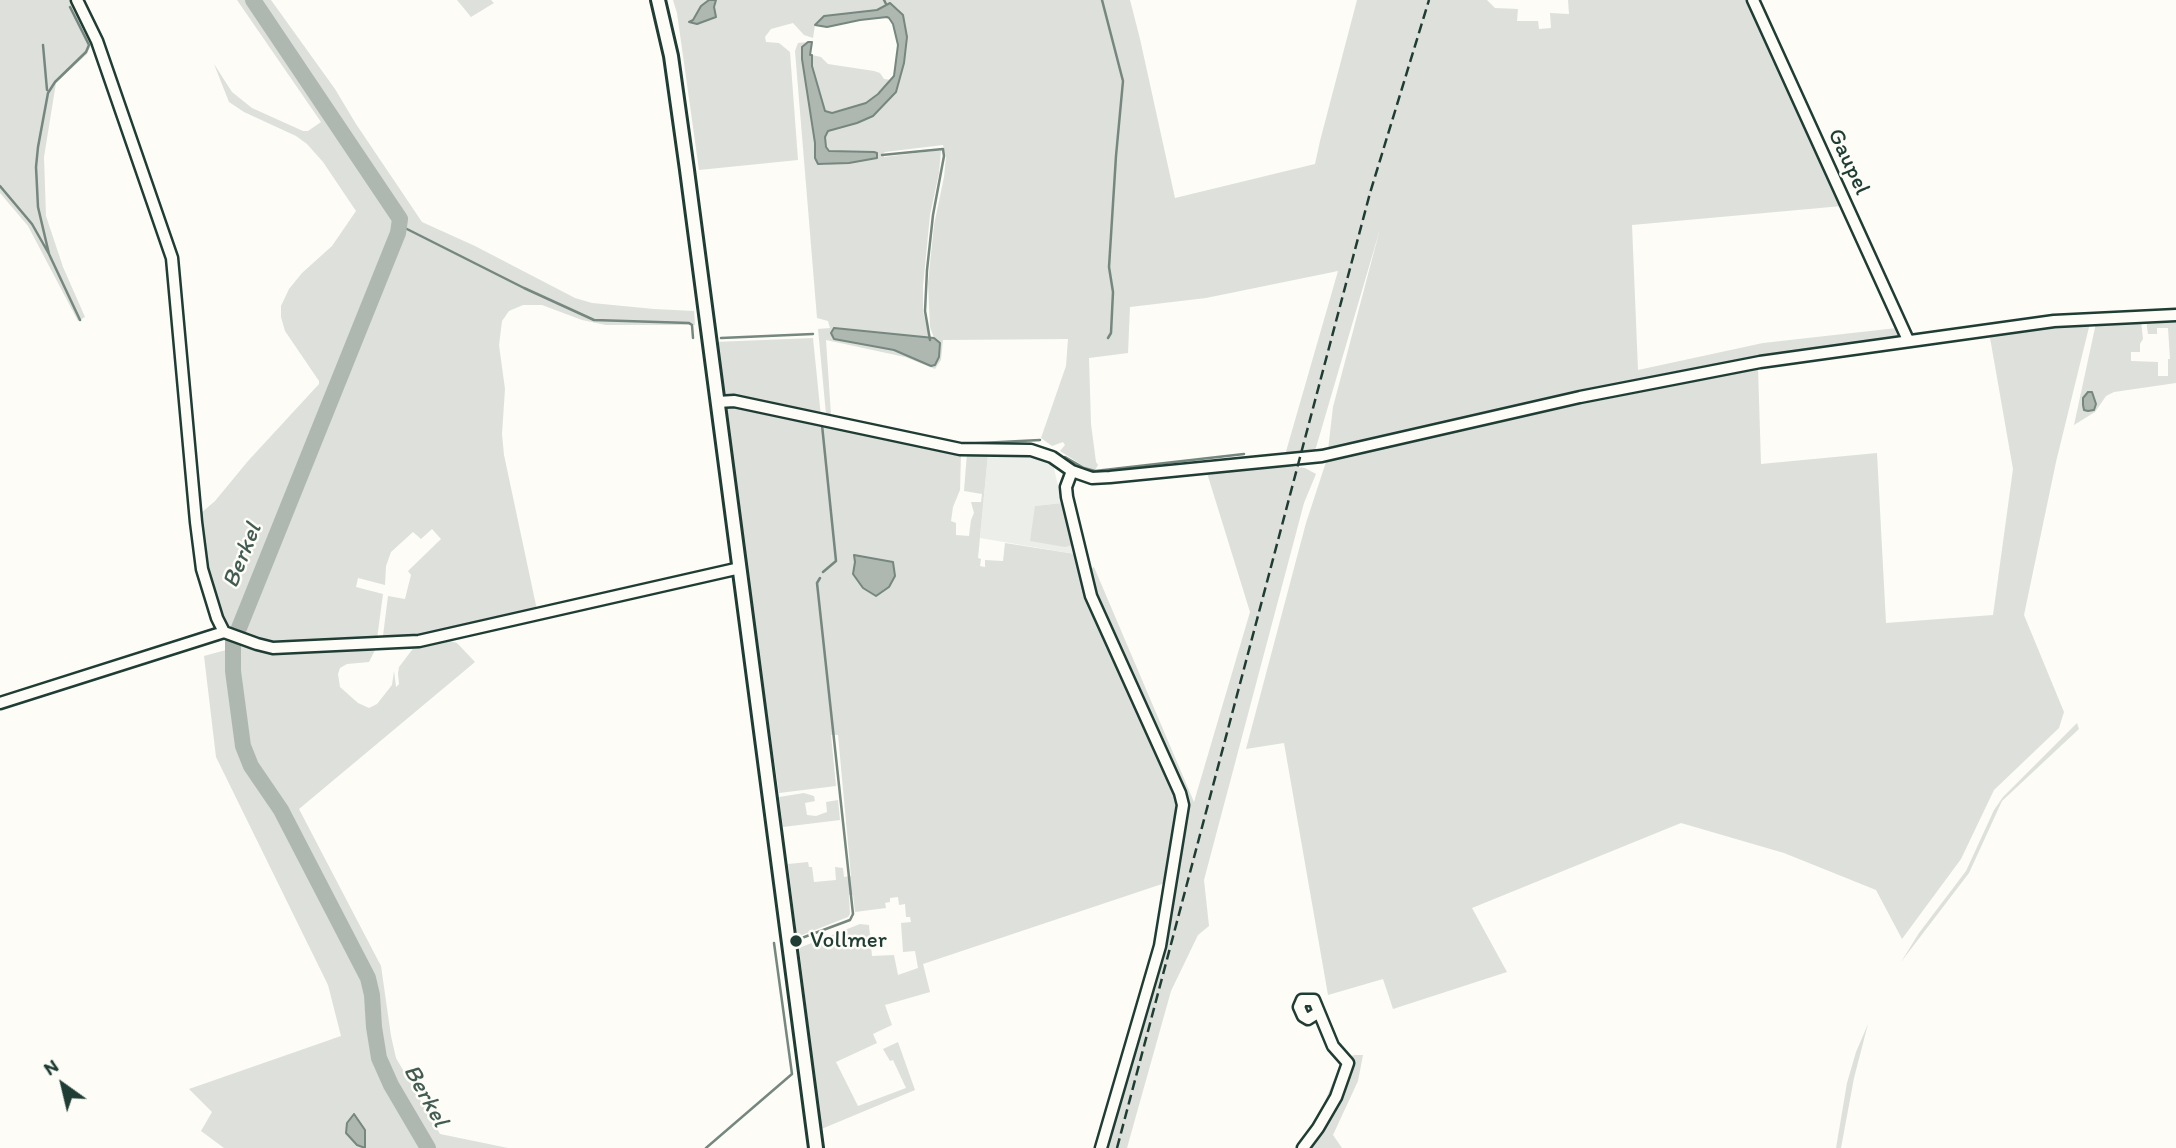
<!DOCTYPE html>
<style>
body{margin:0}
#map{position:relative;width:2176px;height:1148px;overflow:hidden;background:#fdfcf7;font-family:Itim,sans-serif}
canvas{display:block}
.north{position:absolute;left:28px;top:1050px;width:70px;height:70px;-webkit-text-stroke:5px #fdfcf7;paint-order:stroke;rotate:326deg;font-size:19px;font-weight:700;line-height:28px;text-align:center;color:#1f3d34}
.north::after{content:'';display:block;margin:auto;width:24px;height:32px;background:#1f3d34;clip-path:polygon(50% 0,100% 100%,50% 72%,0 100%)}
</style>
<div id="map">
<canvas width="2176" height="1148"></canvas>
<div class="north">N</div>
</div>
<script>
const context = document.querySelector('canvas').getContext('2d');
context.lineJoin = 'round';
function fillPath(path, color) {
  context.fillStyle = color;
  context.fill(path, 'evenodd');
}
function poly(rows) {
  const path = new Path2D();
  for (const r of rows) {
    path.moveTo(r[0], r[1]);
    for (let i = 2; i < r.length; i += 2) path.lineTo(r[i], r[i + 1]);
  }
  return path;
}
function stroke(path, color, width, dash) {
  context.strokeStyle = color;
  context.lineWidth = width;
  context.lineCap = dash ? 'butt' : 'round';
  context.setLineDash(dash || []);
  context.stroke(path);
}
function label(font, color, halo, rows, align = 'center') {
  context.font = font + ' Itim,sans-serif';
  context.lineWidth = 5;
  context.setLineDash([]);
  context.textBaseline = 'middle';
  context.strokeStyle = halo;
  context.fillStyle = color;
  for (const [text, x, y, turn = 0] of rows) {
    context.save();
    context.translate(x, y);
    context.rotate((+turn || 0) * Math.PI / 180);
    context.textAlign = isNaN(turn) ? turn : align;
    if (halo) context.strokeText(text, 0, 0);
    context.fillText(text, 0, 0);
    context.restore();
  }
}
fillPath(poly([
 [988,454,1038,456,1053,464,1062,503,1035,506,1073,545,1075,554,980,538]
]), '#eceee9');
fillPath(poly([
 [0,0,73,0,93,40,87,54,56,83,44,157,46,216,63,267,85,317,78,321,28,226,0,193],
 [237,0,250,0,398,220,396,233,234,630,230,627,223,618,214,596,202,546,200,514,215,501,248,461,319,384,319,381,285,331,281,317,281,306,289,289,302,273,332,246,356,211,323,162,307,144,296,136,244,112,229,102,227,97,214,64,232,92,252,108,303,131,308,131,321,122],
 [255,0,271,0,335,89,356,124,422,222,475,246,575,298,592,303,654,309,694,311,695,325,606,325,582,320,542,305,523,305,509,311,502,321,499,345,505,389,502,434,504,455,537,610,421,637,385,638,383,636,388,596,405,599,411,575,408,571,441,539,432,529,421,539,413,532,391,552,386,566,385,585,358,578,356,587,383,594,377,639,273,644,255,640,240,633,331,406,399,233,401,224,401,219,382,189],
 [457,0,491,0,494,3,471,17],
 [673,0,1130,0,1140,39,1175,198,1315,164,1320,141,1357,0,1487,0,1495,8,1518,9,1517,21,1538,21,1539,29,1551,28,1550,13,1569,14,1568,0,1748,0,1842,206,1632,225,1638,370,1763,343,1897,328,1900,336,1761,356,1501,411,1482,413,1328,450,1333,407,1380,229,1315,451,1285,455,1338,271,1206,298,1130,307,1128,353,1089,358,1091,424,1096,462,1098,465,1095,470,1085,467,1060,451,1065,445,1063,442,1052,446,1041,438,1066,366,1068,339,943,340,941,360,935,369,905,357,826,340,831,415,826,414,818,329,830,328,828,321,817,318,795,51,798,43,808,42,801,51,815,143,815,158,822,165,862,160,874,152,829,151,826,147,825,137,828,131,868,119,896,92,904,63,907,37,903,15,886,4,877,10,824,16,815,25,813,38,804,35,793,23,771,29,765,37,766,42,779,43,790,52,798,160,699,170,677,13],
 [943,145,946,157,944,177,934,225,928,283,930,327,934,338,940,343,940,349,937,363,931,366,901,352,848,341,834,328,878,334,929,337,923,311,923,286,930,215,939,173,941,150,884,157,882,154,885,152],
 [812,55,821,57,828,64,874,71,880,73,884,79,892,80,866,103,828,113,825,111,819,93,812,66],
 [2176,317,2176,383,2114,392,2106,396,2095,412,2074,425,2096,323,2141,321,2143,339,2140,344,2140,352,2131,352,2131,361,2158,362,2158,376,2168,376,2168,359,2170,359,2168,328,2157,328,2157,334,2148,334,2146,319],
 [2090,323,2056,462,2024,615,2064,712,2059,728,1994,790,1961,859,1902,939,1876,890,1784,853,1681,823,1472,908,1507,972,1393,1009,1383,979,1328,995,1284,743,1246,749,1306,523,1326,462,1443,433,1758,368,1761,464,1877,453,1886,623,1993,615,2013,469,1989,332],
 [813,338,821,417,721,397,715,342],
 [722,405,961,453,960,490,953,507,951,521,956,523,956,535,969,536,971,520,974,513,971,502,981,502,982,494,964,491,967,453,988,454,978,558,981,559,980,566,985,567,985,560,1003,561,1005,543,1075,554,1084,590,1174,793,1177,805,1177,822,1165,883,923,964,930,992,885,1005,892,1025,873,1034,877,1043,836,1062,858,1106,906,1088,893,1060,890,1061,883,1049,898,1042,915,1090,819,1130,813,1062,799,948,860,924,869,925,872,956,894,955,898,975,918,968,915,951,903,952,901,923,911,922,910,917,906,917,905,904,899,905,898,897,890,898,890,902,885,903,886,908,855,912,853,895,849,895,850,914,848,917,797,937,788,864,808,862,809,867,812,867,814,882,836,880,835,867,843,868,844,877,851,876,838,735,831,735,836,786,779,793],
 [1290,466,1305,468,1316,474,1304,503,1204,880,1209,926,1198,935,1171,991,1127,1148,1107,1148,1163,946,1181,787,1094,588,1089,570,1094,567,1194,802,1250,612,1207,473],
 [1062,503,1073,545,1065,547,1030,541,1035,506],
 [231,639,231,670,236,718,242,749,249,767,283,819,359,961,367,979,370,995,372,1030,377,1058,391,1088,425,1148,224,1148,201,1131,212,1112,189,1089,341,1036,328,985,216,757,204,656,226,650,225,640],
 [237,641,252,648,273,652,376,648,369,662,347,664,340,668,338,674,340,687,358,703,369,708,377,704,392,685,394,671,396,687,399,684,398,674,399,667,415,646,450,641,457,643,475,662,299,809,381,966,391,1036,396,1058,440,1134,508,1148,431,1148,422,1129,396,1087,385,1065,378,1042,371,978,286,815,275,796,259,775,244,744,235,669],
 [2077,723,2079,729,2002,801,1969,873,1901,962,1919,933,1966,871,1994,810,2003,797],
 [804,793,814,796,815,801,805,803,807,815,816,816,827,812,826,802,838,800,840,820,783,827,779,797],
 [1868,1024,1854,1078,1841,1148,1836,1148,1847,1083,1856,1052],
 [1355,1055,1363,1055,1358,1081,1333,1135,1342,1148,1313,1148,1306,1137,1320,1113,1343,1058]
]), '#dde0db');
const water = poly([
 [709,0,716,0,714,7,716,17,697,24,689,22,693,20,701,6,709,0],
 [890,3,903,15,907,37,904,63,896,92,873,116,857,123,828,131,825,137,826,147,829,151,874,152,877,153,877,158,849,163,818,164,815,158,815,143,802,59,802,47,808,42,812,42,810,55,812,55,812,66,825,111,832,113,866,103,878,94,894,76,898,45,893,24,889,18,887,17,860,20,827,27,815,25,824,16,877,10,890,3],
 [834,328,934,338,940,343,939,357,935,365,931,366,894,350,834,339,831,333,834,328],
 [2088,392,2092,392,2096,404,2094,410,2088,411,2084,410,2083,405,2083,398,2088,392],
 [854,555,893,562,895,576,889,587,876,596,863,588,853,574,855,562,854,555],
 [354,1114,365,1130,365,1148,357,1145,346,1133,347,1123,354,1114]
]);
fillPath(water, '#aeb8b1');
stroke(water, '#75877f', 2);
stroke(poly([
 [884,0,886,4],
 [1102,0,1123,81,1116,156,1109,267,1113,292,1111,333,1108,338],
 [43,45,47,90],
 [882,155,943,149,944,156,933,215,927,270,925,311,930,340],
 [0,186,32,224,49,254,80,320],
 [399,225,524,288,594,320,689,323,692,325,693,338],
 [49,254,38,207,36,167,38,147,48,93,55,82,86,52,89,45,70,7],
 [721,338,813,334],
 [822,425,836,561,823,572],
 [877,426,961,444,1040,440],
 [1065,457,1084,468,1095,471,1244,454],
 [799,939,850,920,853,914,817,583,820,578],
 [706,1148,792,1074,774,943]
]), '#75877f', 2.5);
stroke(poly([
 [253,0,400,219,398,233,233,643,233,671,243,746,251,766,281,810,368,978,372,995,374,1027,379,1058,391,1085,428,1148]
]), '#aeb8b1', 16);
const minor = poly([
 [77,0,97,41,172,258,196,522,202,569,217,618,224,632],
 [1753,0,1908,340],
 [718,402,734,401,960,449,1031,450,1052,457,1072,471,1092,478,1110,477,1322,456,1580,397,1760,362,2054,321,2176,315],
 [1072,471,1066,487,1067,497,1091,596,1180,793,1183,805,1160,946,1101,1148],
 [0,703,224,632,257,644,273,648,419,641,740,568],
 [1303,1148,1318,1128,1336,1097,1348,1063,1333,1046,1314,1000,1302,1000,1299,1007,1303,1016,1308,1019,1319,1012]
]);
const major = poly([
 [658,0,671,56,687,170,816,1148]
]);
stroke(minor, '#1f3d34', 15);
stroke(major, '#1f3d34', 18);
stroke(minor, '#fdfcf7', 10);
stroke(major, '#fdfcf7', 12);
stroke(poly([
 [1117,1148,1370,193,1429,0]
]), '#1f3d34', 2.5, [10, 5]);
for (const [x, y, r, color] of [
 [796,941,7,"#1f3d34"]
]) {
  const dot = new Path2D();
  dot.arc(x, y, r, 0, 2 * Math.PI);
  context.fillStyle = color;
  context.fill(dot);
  stroke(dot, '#fdfcf7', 2.5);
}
label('23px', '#1f3d34', '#fdfcf7', [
 ["Gaupel",1848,162,65]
]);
label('23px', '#1f3d34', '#fdfcf7', [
 ["Vollmer",810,941]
], 'left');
label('italic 24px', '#435c53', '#fdfcf7', [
 ["Berkel",243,556,-68],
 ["Berkel",425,1096,61]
]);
</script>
